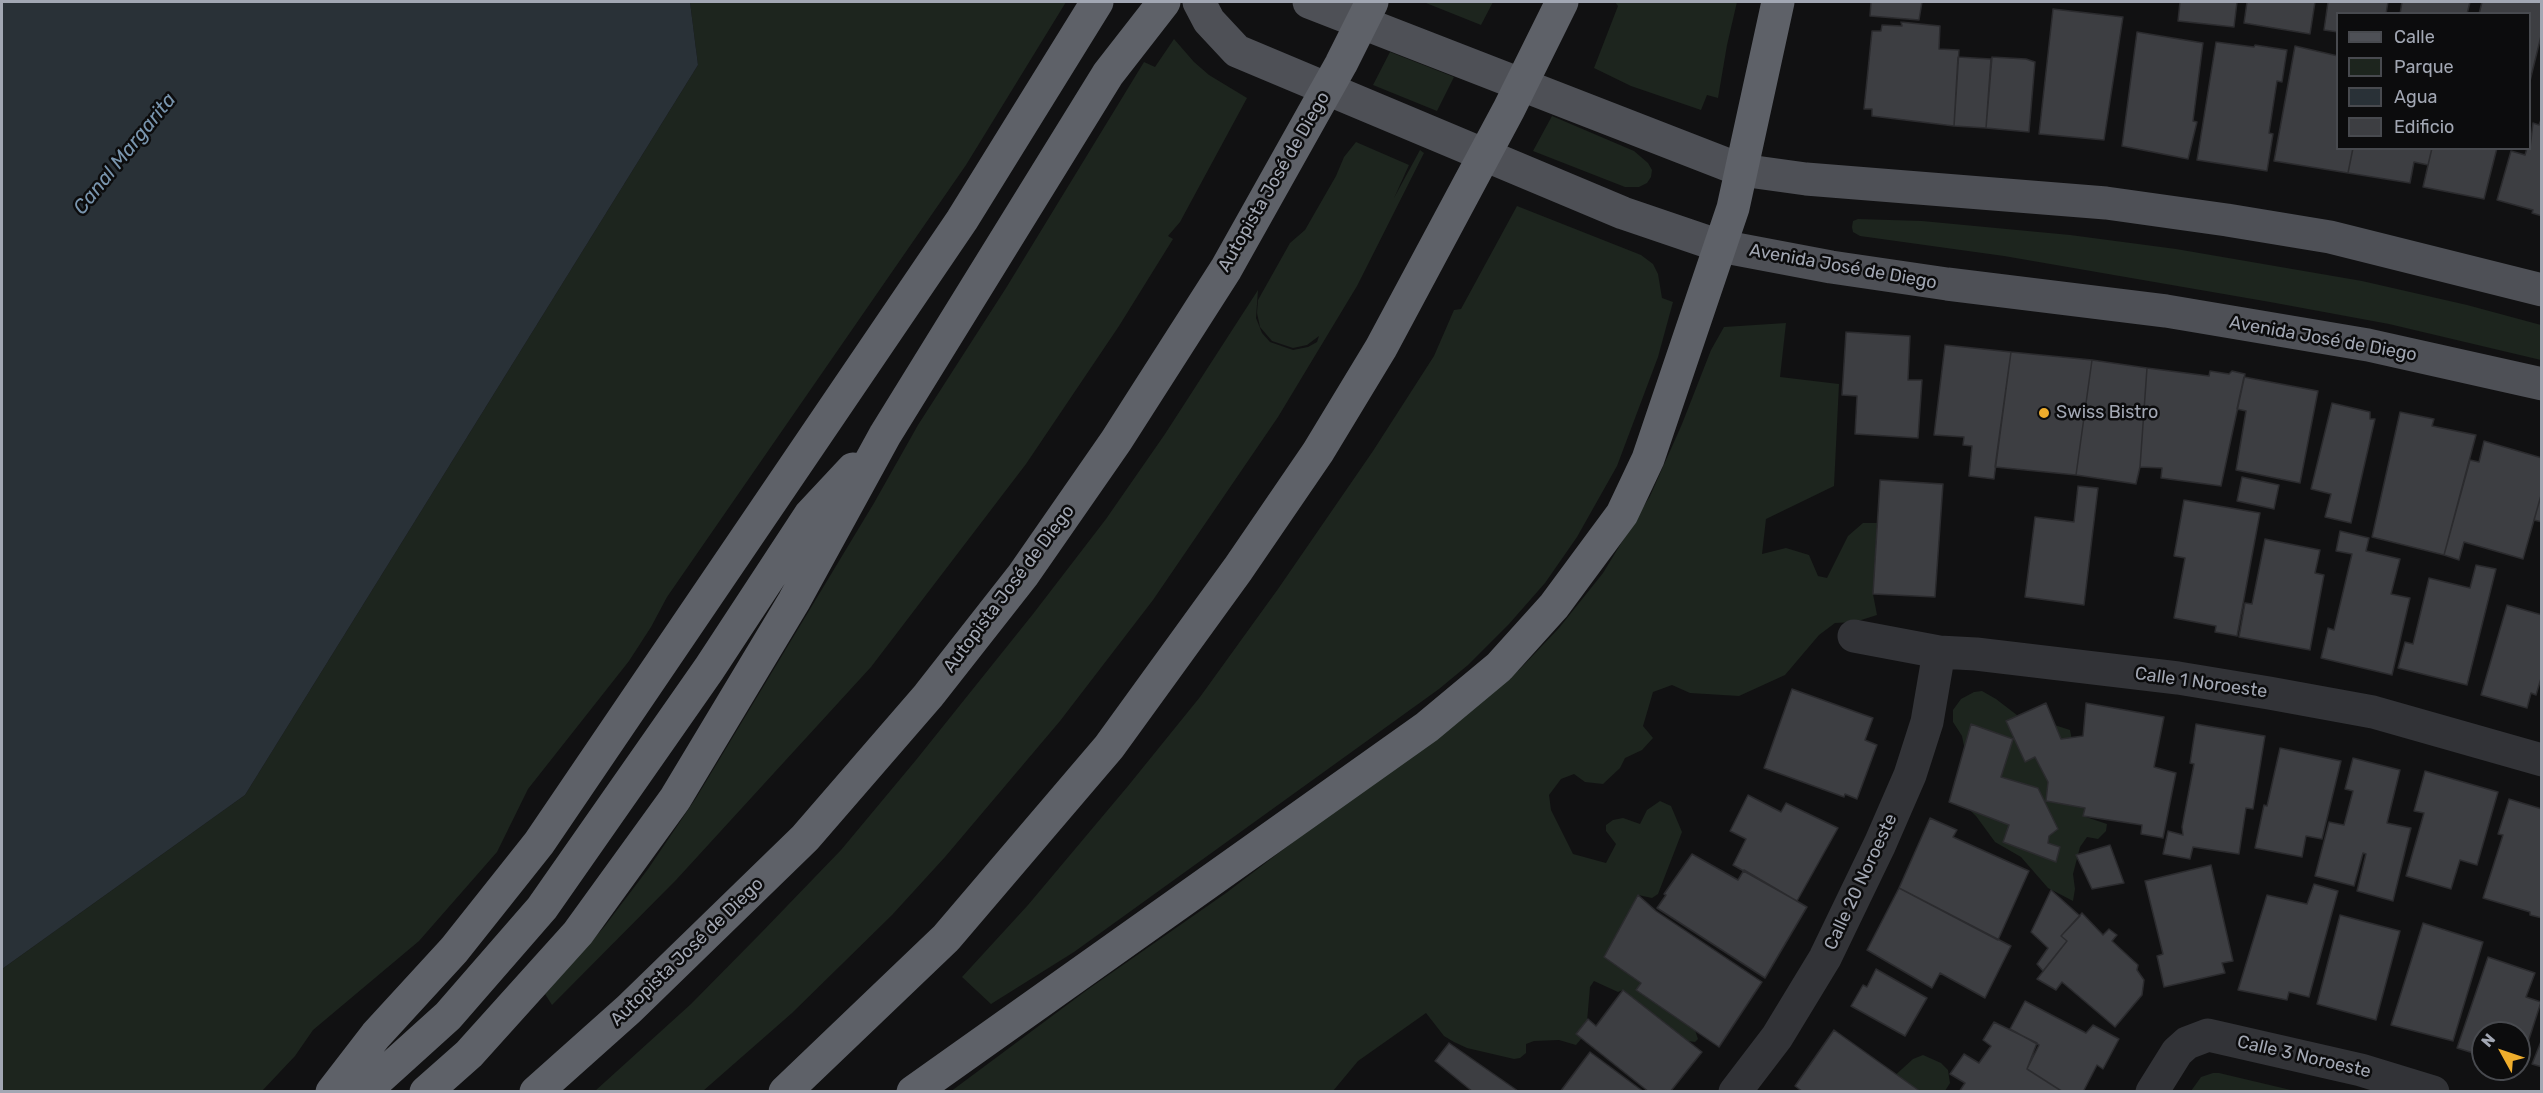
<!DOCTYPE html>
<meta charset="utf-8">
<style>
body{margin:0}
#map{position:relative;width:2543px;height:1093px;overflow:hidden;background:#111112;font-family:Rubik,sans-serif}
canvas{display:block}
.frame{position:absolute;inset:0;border:3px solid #a2a7b3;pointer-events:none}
.legend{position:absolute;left:2336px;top:12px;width:195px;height:138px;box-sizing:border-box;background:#0c0c0d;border:2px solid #484a4f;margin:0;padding:8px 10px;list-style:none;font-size:18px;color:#a2a7b3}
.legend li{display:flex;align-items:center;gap:12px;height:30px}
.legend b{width:30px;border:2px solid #484a4f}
.north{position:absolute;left:2471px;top:1021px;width:60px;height:60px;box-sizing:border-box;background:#0c0c0d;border:2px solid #484a4f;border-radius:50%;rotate:310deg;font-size:16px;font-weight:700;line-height:24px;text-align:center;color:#a2a7b3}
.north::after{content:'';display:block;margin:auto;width:21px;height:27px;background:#efad2c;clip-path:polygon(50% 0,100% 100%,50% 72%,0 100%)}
</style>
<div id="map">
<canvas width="2543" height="1093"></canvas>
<div class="frame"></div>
<ul class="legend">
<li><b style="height:8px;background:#4e5056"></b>Calle</li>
<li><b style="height:16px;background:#1d251e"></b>Parque</li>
<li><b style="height:16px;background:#293137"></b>Agua</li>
<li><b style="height:16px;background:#3d3e42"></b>Edificio</li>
</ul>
<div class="north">N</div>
</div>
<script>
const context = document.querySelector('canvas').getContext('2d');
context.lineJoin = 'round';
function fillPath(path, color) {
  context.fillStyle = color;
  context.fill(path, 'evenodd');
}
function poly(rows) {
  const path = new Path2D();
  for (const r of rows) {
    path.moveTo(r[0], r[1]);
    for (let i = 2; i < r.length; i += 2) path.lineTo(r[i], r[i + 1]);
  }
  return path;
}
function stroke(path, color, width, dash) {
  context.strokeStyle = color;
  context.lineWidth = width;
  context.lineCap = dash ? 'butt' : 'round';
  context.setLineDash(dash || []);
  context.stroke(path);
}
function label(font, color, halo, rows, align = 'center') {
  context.font = font + ' Rubik,sans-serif';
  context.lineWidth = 5;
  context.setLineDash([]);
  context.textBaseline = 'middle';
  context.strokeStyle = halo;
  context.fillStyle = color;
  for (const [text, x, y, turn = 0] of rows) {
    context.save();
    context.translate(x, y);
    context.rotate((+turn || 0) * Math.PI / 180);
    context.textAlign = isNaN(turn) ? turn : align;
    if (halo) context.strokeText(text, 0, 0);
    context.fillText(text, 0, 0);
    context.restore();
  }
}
fillPath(poly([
 [690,2,1066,2,966,165,667,597,651,627,629,661,528,789,497,852,419,941,313,1030,295,1056,262,1091,2,1091,2,969,245,795,698,65],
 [1427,2,1493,2,1481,25,1426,3],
 [1615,2,1737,2,1727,45,1718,98,1707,95,1701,110,1631,86,1594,68,1618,6],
 [1174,39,1194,62,1209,75,1247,98,1180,222,1168,236,1173,239,1119,326,1026,464,871,667,676,880,552,1005,545,994,604,927,648,869,696,798,874,503,918,425,1006,288,1144,62,1155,67],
 [1390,52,1454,77,1437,111,1373,85],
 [1552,116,1634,151,1648,163,1652,170,1651,177,1647,183,1639,187,1625,187,1533,151],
 [1356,142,1409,165,1394,198,1420,150,1424,153,1357,286,1278,417,1153,600,1060,721,945,857,892,915,792,1013,703,1091,595,1091,691,1004,760,934,841,850,916,760,1033,614,1106,519,1165,434,1258,290,1256,318,1262,333,1270,342,1293,350,1308,347,1317,342,1319,336,1307,345,1293,348,1272,341,1260,327,1257,313,1258,300,1290,243,1305,230,1336,176,1344,157],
 [1517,206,1641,255,1653,264,1658,274,1662,298,1673,302,1658,357,1617,466,1577,537,1545,583,1509,624,1468,665,1439,689,1074,952,991,1004,962,977,1028,905,1128,786,1200,697,1278,589,1373,451,1434,356,1454,310,1461,309],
 [1858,219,1922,221,2070,235,2176,249,2362,281,2467,305,2541,325,2541,360,2389,324,2270,302,2004,256,1860,236,1853,232,1852,227,1853,221],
 [1786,323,1780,377,1839,384,1834,486,1766,519,1762,554,1786,548,1809,555,1818,576,1827,578,1848,536,1863,523,1877,523,1873,594,1877,615,1855,622,1835,623,1819,635,1785,675,1739,696,1690,693,1672,685,1653,692,1643,726,1653,738,1642,750,1625,758,1620,768,1603,784,1585,782,1574,774,1561,779,1549,795,1551,810,1573,854,1606,863,1616,844,1606,831,1606,825,1613,820,1623,818,1640,824,1647,810,1660,801,1671,806,1682,832,1658,894,1652,898,1638,895,1604,957,1641,983,1636,990,1695,1030,1698,1039,1695,1042,1688,1041,1623,990,1618,992,1594,981,1590,987,1586,1033,1576,1045,1559,1040,1534,1041,1526,1044,1526,1053,1520,1058,1514,1059,1467,1048,1454,1042,1444,1036,1426,1013,1358,1061,1333,1091,950,1092,1087,990,1226,893,1519,670,1559,628,1603,573,1650,496,1682,424,1711,350,1724,327],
 [1982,691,1996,699,2026,722,2042,721,2070,730,2085,808,2083,816,2107,824,2106,831,2098,839,2087,837,2080,847,2073,874,2075,889,2073,901,2048,888,2021,857,1995,842,1976,816,1956,797,1967,761,1962,736,1953,722,1953,710,1961,699,1974,692],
 [1923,1055,1941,1063,1948,1070,1950,1083,1945,1091,1891,1091,1891,1079,1913,1059],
 [2213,1073,2219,1073,2295,1091,2191,1091,2201,1077]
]), '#1d251e');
fillPath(poly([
 [2,2,690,2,698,65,245,795,2,969]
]), '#293137');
const building = poly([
 [1871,2,1922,2,1919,20,1870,16,1871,2],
 [2180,2,2237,2,2234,27,2178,21,2180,2],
 [2247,2,2315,2,2310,34,2244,23,2247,2],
 [2328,2,2388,2,2386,14,2338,14,2338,32,2324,30,2328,2],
 [2402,2,2470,2,2467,14,2400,14,2402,2],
 [2482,2,2542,2,2542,32,2530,81,2530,14,2479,14,2482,2],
 [2053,9,2123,17,2104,140,2039,134,2053,9],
 [1901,22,1940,26,1939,49,1959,50,1954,126,1872,116,1872,109,1864,109,1872,31,1881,31,1882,25,1902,26,1901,22],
 [2137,32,2203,43,2193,121,2197,122,2188,159,2122,146,2137,32],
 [2216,42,2254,47,2255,45,2287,50,2282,82,2277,81,2269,133,2273,134,2267,171,2197,160,2216,42],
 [2295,46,2338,56,2338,148,2353,148,2348,173,2274,161,2295,46],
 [1958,57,1991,59,1986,128,1954,126,1958,57],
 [1992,57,2026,59,2035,62,2029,132,1986,128,1992,57],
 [2542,117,2542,216,2532,213,2533,210,2497,200,2511,151,2525,155,2527,148,2530,148,2533,123,2539,125,2542,117],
 [2353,148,2432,148,2428,165,2414,162,2410,183,2348,173,2353,148],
 [2432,148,2497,148,2484,199,2423,187,2432,148],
 [1846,332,1910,336,1908,380,1922,380,1918,438,1855,434,1857,396,1842,395,1846,332],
 [1945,345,2011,352,1994,479,1969,476,1972,446,1963,445,1964,437,1934,435,1945,345],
 [2011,352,2092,360,2076,475,1995,467,2011,352],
 [2092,360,2147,368,2140,467,2136,484,2076,475,2092,360],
 [2147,368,2209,376,2210,371,2229,374,2232,371,2245,374,2221,486,2161,478,2162,468,2140,467,2147,368],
 [2244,377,2318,391,2300,483,2236,470,2246,411,2237,409,2244,377],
 [2332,403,2370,412,2370,419,2375,419,2351,523,2325,517,2331,494,2311,489,2332,403],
 [2400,412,2434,419,2432,426,2476,435,2444,555,2372,537,2400,412],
 [2484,441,2542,458,2542,492,2523,559,2464,542,2459,560,2444,555,2470,460,2479,462,2484,441],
 [2242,477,2279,485,2274,509,2237,501,2242,477],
 [1880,480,1943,484,1935,597,1873,594,1880,480],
 [2078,486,2098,488,2084,605,2025,597,2035,517,2074,522,2078,486],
 [2542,492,2542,522,2534,520,2542,492],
 [2184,500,2260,513,2237,636,2215,632,2216,626,2174,618,2185,558,2174,556,2184,500],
 [2340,531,2369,538,2366,551,2400,559,2391,594,2410,598,2392,675,2321,658,2328,628,2334,630,2352,554,2336,551,2340,531],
 [2265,539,2320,550,2315,573,2324,575,2310,650,2239,637,2245,603,2252,604,2265,539],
 [2476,565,2496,569,2467,685,2398,668,2405,642,2413,644,2429,578,2470,588,2476,565],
 [2507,605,2542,615,2542,675,2536,695,2531,693,2527,708,2481,695,2507,605],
 [1792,689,1873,718,1865,740,1877,745,1857,799,1845,794,1844,797,1764,768,1792,689],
 [2046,703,2061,739,2083,736,2086,703,2164,717,2154,767,2176,773,2163,838,2141,834,2142,825,2083,816,2085,808,2046,801,2048,782,2035,757,2025,762,2006,721,2046,703],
 [1971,724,2013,739,2001,777,2038,788,2058,829,2049,836,2048,843,2060,847,2056,862,2003,842,2009,825,1949,802,1971,724],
 [2196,724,2265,736,2253,809,2246,808,2239,854,2193,847,2190,859,2163,854,2168,831,2183,835,2182,827,2194,764,2190,763,2196,724],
 [2280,748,2341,761,2322,839,2306,836,2302,857,2255,848,2264,805,2267,806,2280,748],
 [2353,758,2400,770,2387,823,2411,828,2393,901,2357,891,2366,854,2363,853,2354,886,2315,876,2329,822,2344,825,2353,791,2345,789,2353,758],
 [2425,771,2498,792,2477,865,2460,860,2451,889,2406,876,2424,813,2414,811,2425,771],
 [1748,795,1781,812,1786,803,1838,828,1797,901,1733,865,1746,839,1730,831,1748,795],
 [2509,799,2542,809,2542,918,2530,915,2530,912,2483,898,2503,835,2498,834,2509,799],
 [1930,818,1957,830,1953,837,2029,871,1998,940,1899,888,1930,818],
 [2110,845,2124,883,2092,889,2076,855,2110,845],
 [1692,854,1738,880,1744,870,1807,907,1765,978,1657,908,1666,895,1664,894,1692,854],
 [2211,865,2233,961,2222,963,2225,973,2164,987,2157,956,2163,954,2145,881,2211,865],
 [2314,884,2338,891,2309,997,2289,992,2287,1000,2238,990,2267,895,2307,904,2314,884],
 [1899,888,2011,946,1985,998,1940,973,1932,988,1867,950,1899,888],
 [2051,890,2080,916,2061,936,2067,941,2043,971,2037,964,2048,948,2031,932,2051,890],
 [1638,895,1656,911,1762,982,1719,1047,1636,990,1641,983,1604,957,1638,895],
 [2082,913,2103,935,2109,929,2117,935,2112,941,2138,965,2137,970,2144,980,2142,995,2115,1027,2062,982,2056,990,2037,979,2067,941,2061,936,2082,913],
 [2340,915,2400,931,2376,1020,2317,1004,2340,915],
 [2423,923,2483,942,2453,1041,2391,1025,2423,923],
 [2488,957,2535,973,2526,997,2541,1002,2520,1067,2519,1033,2483,1033,2483,1056,2457,1048,2488,957],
 [1876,969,1927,998,1905,1036,1851,1006,1863,985,1867,987,1876,969],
 [1623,990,1702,1052,1670,1092,1649,1092,1576,1034,1588,1019,1596,1026,1623,990],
 [2025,1001,2086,1033,2093,1025,2119,1039,2103,1069,2097,1065,2083,1092,2063,1092,2027,1069,2039,1045,2010,1029,2025,1001],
 [1994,1022,2037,1043,2027,1069,2063,1092,1959,1092,1965,1083,1950,1074,1964,1054,1979,1063,1991,1046,1983,1040,1994,1022],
 [1834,1030,1921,1092,1803,1092,1795,1086,1834,1030],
 [2542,1039,2542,1067,2532,1064,2542,1039],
 [1449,1043,1518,1091,1518,1092,1473,1092,1435,1061,1449,1043],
 [1590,1052,1644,1092,1560,1092,1590,1052]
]);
fillPath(building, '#3d3e42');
stroke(building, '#2b2b2e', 1.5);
stroke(poly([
 [1854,636,1939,652,1976,654,2178,678,2269,693,2373,712,2542,760],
 [1735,1092,1777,1037,1825,958,1880,844,1910,775,1927,722,1939,652],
 [2152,1092,2177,1052,2187,1043,2208,1035,2361,1070,2433,1092]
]), '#323337', 33);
stroke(poly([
 [1199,2,1209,21,1237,51,1623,213,1720,246,1831,267,1947,284,2166,311,2368,345,2542,384],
 [1309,2,1741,170,1806,179,2106,203,2227,220,2330,237,2542,290]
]), '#4e5056', 33);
stroke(poly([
 [332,1092,376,1035,454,950,539,843,962,220,1097,2],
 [364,1092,448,1016,542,908,709,669,810,515,853,469],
 [426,1092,469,1054,578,933,675,799,794,601,885,435,1108,74,1164,2],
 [536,1092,629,1009,805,838,928,696,1023,575,1116,441,1226,269,1341,64,1372,2],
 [785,1092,946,938,1109,747,1238,569,1318,452,1381,348,1509,109,1562,2],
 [913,1092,1427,727,1499,667,1554,606,1622,514,1648,459,1733,208,1778,2]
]), '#5e6168', 33);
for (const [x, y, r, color] of [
 [2044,413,6,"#efad2c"]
]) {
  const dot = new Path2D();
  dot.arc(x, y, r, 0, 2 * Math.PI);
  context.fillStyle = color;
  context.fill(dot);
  stroke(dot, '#0c0c0d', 2);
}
label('18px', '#a2a7b3', '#0c0c0d', [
 ["Autopista José de Diego",1274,182,-60],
 ["Avenida José de Diego",1843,267,10],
 ["Avenida José de Diego",2323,339,10],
 ["Autopista José de Diego",1009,589,-53],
 ["Calle 1 Noroeste",2201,683,8],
 ["Calle 20 Noroeste",1861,882,-65],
 ["Autopista José de Diego",687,952,-44],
 ["Calle 3 Noroeste",2304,1057,13]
]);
label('18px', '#a2a7b3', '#0c0c0d', [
 ["Swiss Bistro",2056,413]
], 'left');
label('italic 20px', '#7995ae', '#0c0c0d', [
 ["Canal Margarita",125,154,-51]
]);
</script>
